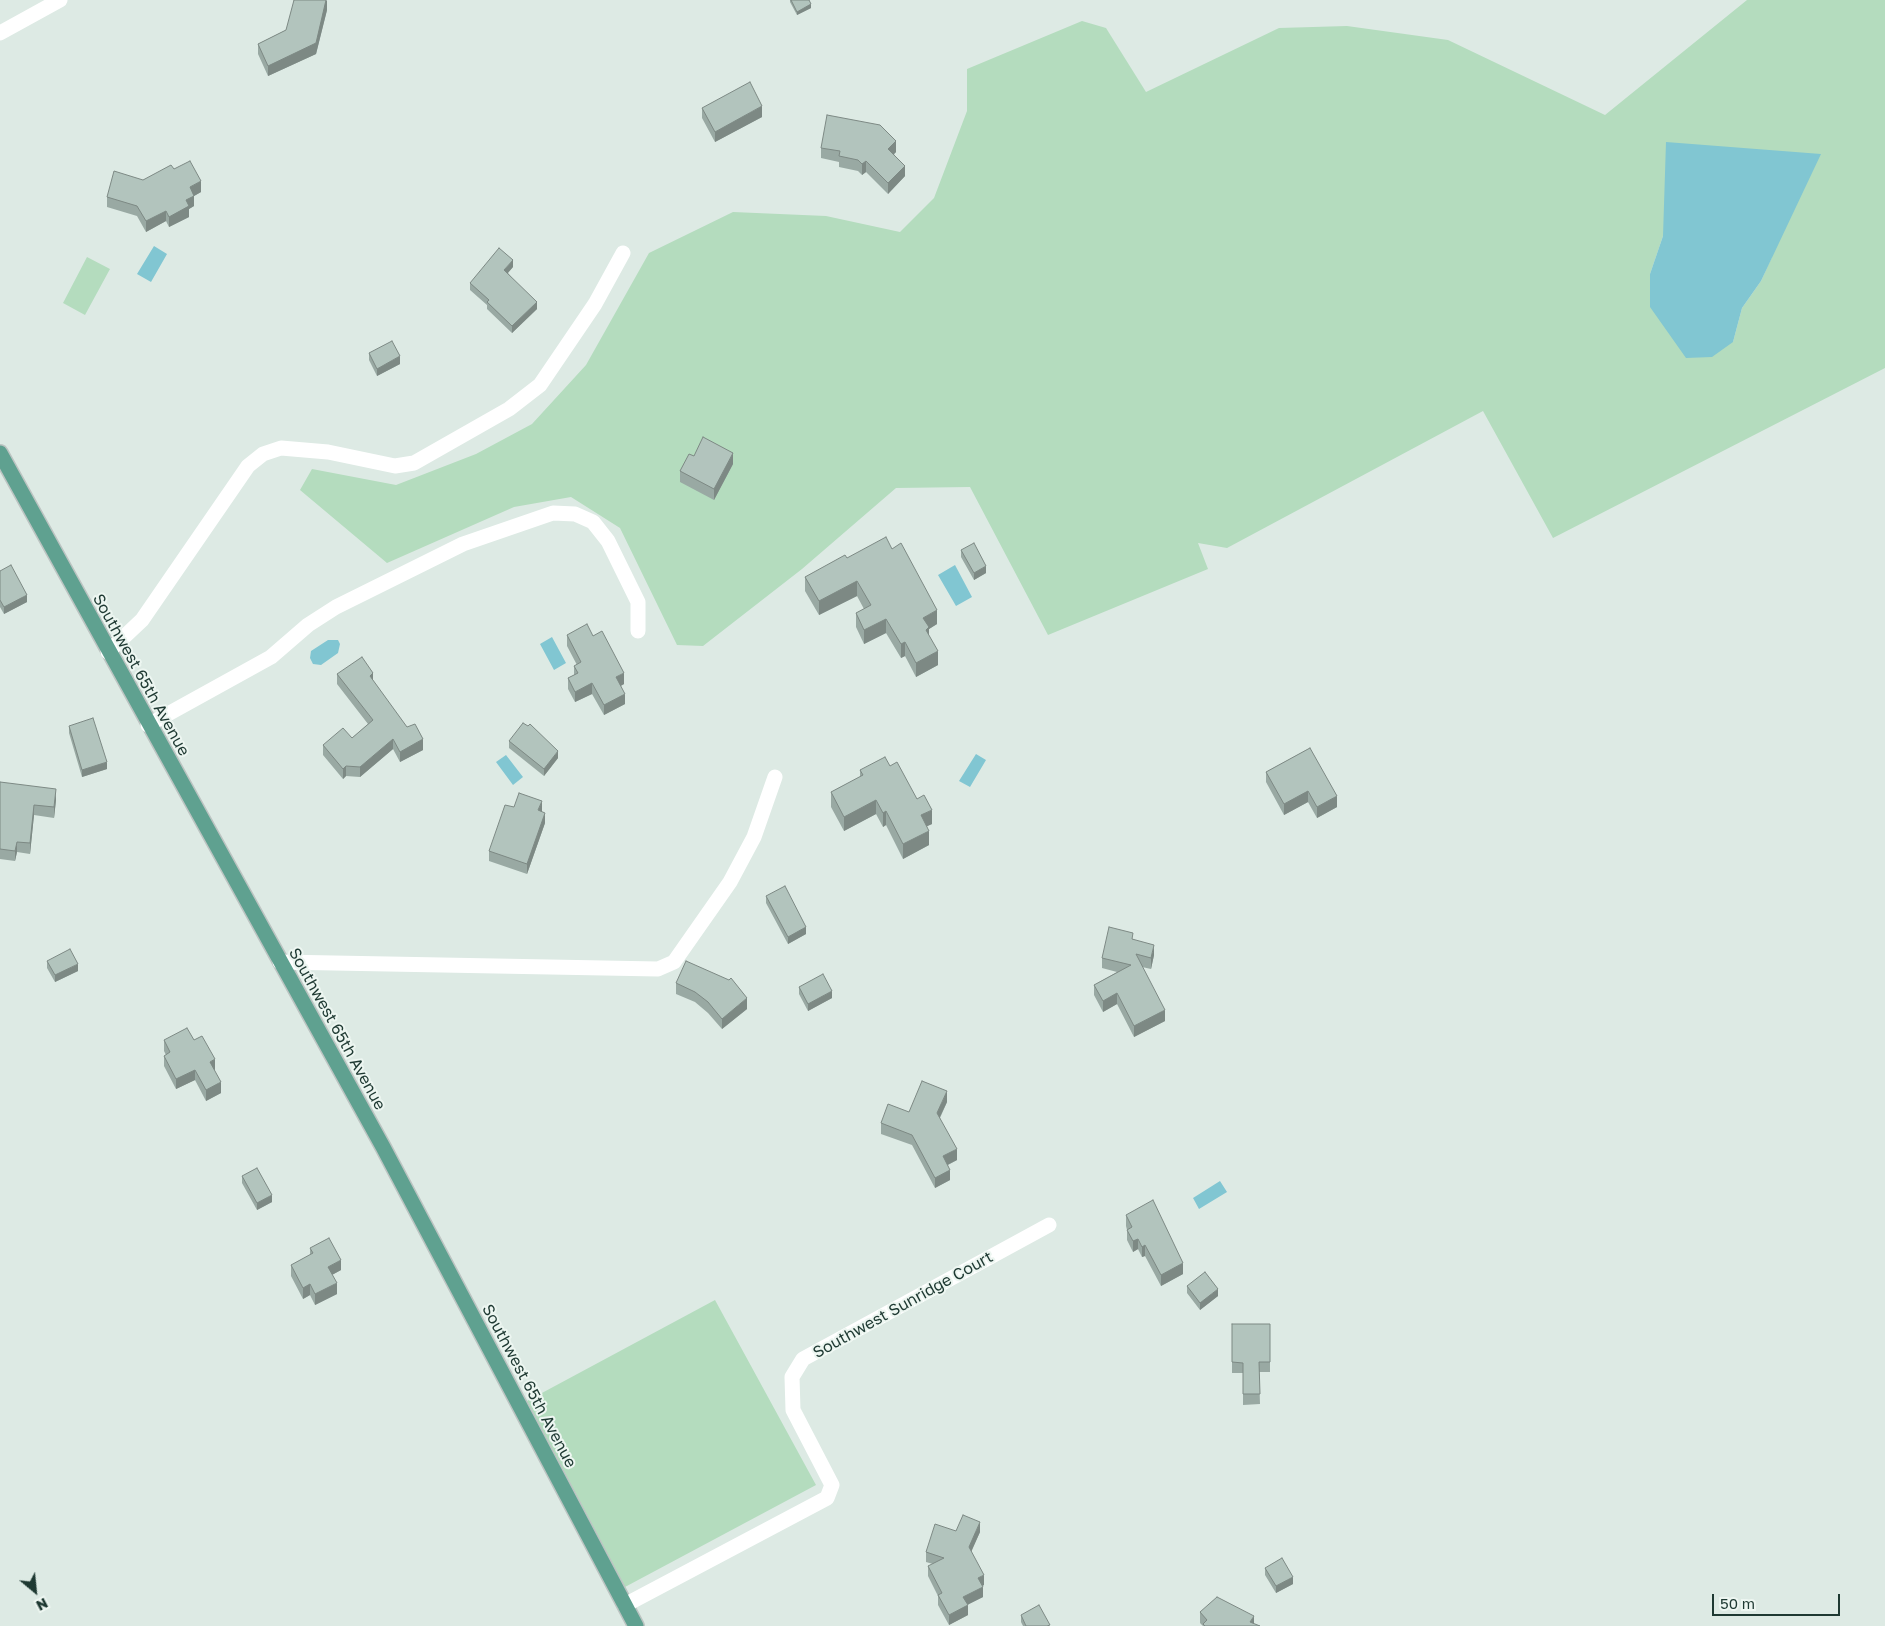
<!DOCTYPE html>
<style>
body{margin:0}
#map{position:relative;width:1885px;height:1626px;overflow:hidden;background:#ddeae4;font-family:"Golos Text",sans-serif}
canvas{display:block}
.north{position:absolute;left:10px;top:1566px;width:50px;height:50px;-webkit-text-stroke:4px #edf6f1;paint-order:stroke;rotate:152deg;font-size:14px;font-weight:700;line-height:20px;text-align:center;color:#1e3932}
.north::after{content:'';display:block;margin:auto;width:18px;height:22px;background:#1e3932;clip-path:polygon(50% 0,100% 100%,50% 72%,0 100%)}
.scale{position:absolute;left:1712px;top:1594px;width:128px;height:22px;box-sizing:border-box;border:2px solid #1e3932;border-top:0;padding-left:6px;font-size:15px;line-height:18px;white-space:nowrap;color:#1e3932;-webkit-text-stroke:4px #edf6f1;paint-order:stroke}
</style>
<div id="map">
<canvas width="1885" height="1626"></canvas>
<div class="north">N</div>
<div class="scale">50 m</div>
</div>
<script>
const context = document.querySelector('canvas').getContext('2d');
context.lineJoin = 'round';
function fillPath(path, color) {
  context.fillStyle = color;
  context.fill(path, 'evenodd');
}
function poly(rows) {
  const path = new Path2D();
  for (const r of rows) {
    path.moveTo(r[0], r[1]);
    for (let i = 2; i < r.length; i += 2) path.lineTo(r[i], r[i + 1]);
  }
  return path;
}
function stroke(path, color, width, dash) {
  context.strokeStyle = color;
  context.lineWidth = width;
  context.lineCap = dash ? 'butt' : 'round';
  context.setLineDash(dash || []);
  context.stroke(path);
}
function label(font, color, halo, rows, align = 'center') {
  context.font = font + ' "Golos Text",sans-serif';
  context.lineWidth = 4;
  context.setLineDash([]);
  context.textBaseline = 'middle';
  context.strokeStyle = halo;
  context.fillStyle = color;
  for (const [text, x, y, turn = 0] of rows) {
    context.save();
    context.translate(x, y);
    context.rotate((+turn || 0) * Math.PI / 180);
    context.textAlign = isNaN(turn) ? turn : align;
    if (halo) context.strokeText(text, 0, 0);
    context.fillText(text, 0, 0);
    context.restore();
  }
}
fillPath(poly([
 [1747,0,1885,0,1885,368,1553,538,1483,411,1227,548,1198,543,1208,569,1048,635,970,487,896,488,802,569,703,646,677,645,620,528,571,497,514,507,387,563,300,490,312,469,396,485,476,454,532,424,586,365,649,253,733,212,826,216,900,232,934,198,967,111,967,69,1082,21,1106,28,1146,92,1279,28,1347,26,1448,40,1605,115],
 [1663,236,1772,257,1761,281,1742,308,1733,342,1650,274],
 [87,257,110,269,85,315,63,303],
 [715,1300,816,1485,625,1587,527,1401]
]), '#b4dcbe');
fillPath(poly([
 [1666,142,1821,154,1761,281,1742,308,1733,342,1712,357,1686,358,1650,307,1650,274,1663,236],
 [154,246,167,254,151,282,137,274],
 [955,565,972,597,956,606,938,575],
 [552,637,566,663,554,670,540,644],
 [328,640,338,640,340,644,338,653,321,665,313,664,310,658,311,651],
 [976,754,986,760,970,787,959,781],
 [506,755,523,777,513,785,496,762],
 [1220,1181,1227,1192,1199,1209,1193,1198]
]), '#81c6d2');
const major = poly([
 [0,453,383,1147,636,1626]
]);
stroke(major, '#bcc4c2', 18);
stroke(poly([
 [0,33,60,0],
 [108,652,142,620,248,466,263,454,281,448,328,452,395,466,414,463,509,409,540,385,595,304,623,253],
 [148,725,271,657,308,625,336,607,463,544,553,513,575,514,593,522,608,541,638,602,638,631],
 [280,962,658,969,674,962,730,882,754,837,775,777],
 [625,1605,827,1498,832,1485,793,1410,792,1377,803,1359,1049,1225]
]), '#fff', 15);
stroke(major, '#5fa190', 15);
fillPath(poly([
 [790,0,809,0,811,8,797,15,790,2],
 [327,10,316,54,268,76,258,54,258,44,286,30],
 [702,108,762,117,715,142,702,118],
 [821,148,896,152,894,154,905,176,888,194,866,172,862,175,858,171,839,167,839,162,821,158],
 [174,169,201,192,194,196,194,206,189,209,189,217,169,227,166,221,146,232,137,216,107,207,107,197,143,180],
 [513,267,508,273,537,309,512,333,487,309,487,305,470,290,470,283],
 [369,353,400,364,377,376,369,360],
 [694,456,733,464,714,500,680,482,680,471],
 [961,550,986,573,974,580,961,557],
 [847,558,937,624,929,629,929,636,938,665,916,677,905,656,901,658,886,633,864,644,856,627,856,613,864,609,857,596,819,615,805,591,805,577],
 [0,571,27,602,4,614,0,607],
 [567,635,593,636,624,684,621,686,625,704,604,715,592,694,575,702,568,689,568,678,574,675,574,666,577,665,567,646],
 [337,674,373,681,423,750,400,762,393,749,360,777,346,776,343,779,323,755,323,745,352,738,368,724,337,684],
 [69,726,107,769,82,777,69,733],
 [509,741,558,758,544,776,509,748],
 [1310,748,1337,807,1317,818,1308,802,1284,815,1266,782,1266,772],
 [890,766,917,799,932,824,927,826,929,845,903,859,886,825,883,827,876,814,844,831,831,807,831,792,860,777,860,770],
 [0,782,56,800,54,818,34,815,30,854,17,852,15,861,0,859],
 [514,807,542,812,545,823,527,874,489,861,489,851],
 [766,896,806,934,788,944,766,903],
 [1133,939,1154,955,1151,969,1142,967,1165,1021,1134,1037,1117,1004,1103,1012,1094,995,1094,985,1117,972,1102,968,1102,958],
 [47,961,78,971,55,982,47,968],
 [676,983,747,1009,722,1029,708,1013,695,1002,676,994],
 [799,987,832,998,808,1011,799,994],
 [164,1040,194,1040,215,1070,214,1070,221,1093,206,1101,195,1080,176,1089,164,1066,164,1056,166,1055,164,1051],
 [947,1102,940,1118,957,1160,948,1165,950,1180,935,1188,912,1145,881,1134,881,1123,909,1112],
 [242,1176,272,1202,257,1210,242,1183],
 [1126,1215,1183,1274,1161,1286,1145,1256,1142,1257,1138,1249,1133,1252,1127,1240,1127,1230,1126,1226],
 [310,1248,341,1270,332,1275,337,1294,315,1305,310,1295,303,1299,291,1276,291,1265,310,1255],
 [1187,1286,1218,1296,1200,1310,1187,1293],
 [1232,1324,1270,1324,1270,1372,1259,1372,1260,1404,1243,1405,1243,1373,1232,1373],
 [956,1531,980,1532,971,1551,984,1585,982,1586,983,1597,967,1605,968,1615,949,1625,938,1605,938,1596,928,1576,928,1566,933,1564,926,1562,926,1552],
 [1265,1568,1293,1584,1276,1593,1265,1575],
 [1200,1612,1254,1624,1260,1626,1203,1626,1200,1623],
 [1021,1615,1050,1626,1023,1626,1021,1622]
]), '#99a9a3');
fillPath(poly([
 [327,0,327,10,316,54,268,76,268,66],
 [811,4,811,8,797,15,797,12],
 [762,106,762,117,715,142,715,132],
 [896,141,896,152,888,160,888,149],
 [866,161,866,172,862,175,862,164],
 [905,166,905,176,888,194,888,183],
 [201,181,201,192,194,196,194,206,189,209,189,217,169,227,169,217,186,200,190,187],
 [166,211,166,221,146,232,146,221],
 [513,260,513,267,504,277,504,270],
 [537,302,537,309,512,333,512,326],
 [400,356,400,364,377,376,377,369],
 [733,453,733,464,714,500,714,489],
 [986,566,986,573,974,580,974,573],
 [857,581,857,596,819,615,819,601],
 [27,595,27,602,4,614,4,607],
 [937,610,937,624,929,629,929,641,926,645,923,618],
 [886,619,886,633,864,644,864,630],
 [905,642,905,656,901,658,901,644],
 [938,651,938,665,916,677,916,663],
 [373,673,373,683,370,676],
 [624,673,624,684,616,688,616,677],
 [592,683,592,694,575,702,575,692],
 [625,694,625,704,604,715,604,705],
 [393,739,393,749,360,777,360,767],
 [423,739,423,750,400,762,400,752],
 [558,751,558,758,544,776,544,769],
 [107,762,107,769,82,777,82,770],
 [346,766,346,776,343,779,343,769],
 [56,789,56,800,54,818,54,807],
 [1308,791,1308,802,1284,815,1284,804],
 [1337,796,1337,807,1317,818,1317,807],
 [876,800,876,814,844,831,844,817],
 [542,801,542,811,538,821,538,810],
 [34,805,34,815,30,854,30,843],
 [932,810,932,824,921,829,921,815],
 [886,811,886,825,883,827,883,813],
 [545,813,545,823,527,874,527,864],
 [929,831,929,845,903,859,903,844],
 [17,842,17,852,15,861,15,851],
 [806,927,806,934,788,944,788,937],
 [1154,945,1154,955,1151,969,1151,958],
 [78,964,78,971,55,982,55,975],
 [832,991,832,998,808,1011,808,1004],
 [1117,993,1117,1004,1103,1012,1103,1001],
 [747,998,747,1009,722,1029,722,1019],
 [1165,1010,1165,1021,1134,1037,1134,1026],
 [215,1059,215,1070,210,1072,210,1062],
 [195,1070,195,1080,176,1089,176,1079],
 [221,1082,221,1093,206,1101,206,1090],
 [947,1091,947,1102,937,1123,937,1113],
 [957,1149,957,1160,943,1167,943,1156],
 [950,1170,950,1180,935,1188,935,1178],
 [272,1195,272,1202,257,1210,257,1203],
 [1138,1239,1138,1249,1133,1252,1133,1241],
 [1145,1245,1145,1256,1142,1257,1142,1247],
 [341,1260,341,1270,328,1277,328,1267],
 [1183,1263,1183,1274,1161,1286,1161,1275],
 [337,1283,337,1294,315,1305,315,1294],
 [310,1284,310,1295,303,1299,303,1288],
 [1218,1289,1218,1296,1200,1310,1200,1303],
 [980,1522,980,1532,969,1557,969,1547],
 [984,1575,984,1585,978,1588,978,1578],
 [1293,1577,1293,1584,1276,1593,1276,1586],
 [983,1587,983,1597,963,1607,963,1597],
 [968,1605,968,1615,949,1625,949,1615],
 [1254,1616,1254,1626,1250,1622]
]), '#7d8984');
const building = poly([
 [294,0,326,0,316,43,268,66,258,44,286,30,294,0],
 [791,0,809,0,811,4,797,12,791,0],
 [750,82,762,106,715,132,702,108,750,82],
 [827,115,880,125,896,141,888,149,905,166,888,183,866,161,862,164,858,160,839,156,840,151,821,148,827,115],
 [190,161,201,181,190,187,194,196,186,200,189,206,169,217,166,211,146,221,137,206,107,197,114,171,143,180,171,165,174,169,190,161],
 [499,248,513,260,504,270,537,302,512,326,487,302,489,300,470,283,499,248],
 [392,341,400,356,377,369,369,353,392,341],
 [703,437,733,453,714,489,680,471,689,454,694,456,703,437],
 [886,537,892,549,901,543,937,610,923,618,929,627,926,630,938,651,916,663,905,642,901,644,886,619,864,630,856,613,871,605,857,581,819,601,805,577,845,555,847,558,886,537],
 [974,543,986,566,974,573,961,550,974,543],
 [11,565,27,595,4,607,0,600,0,571,11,565],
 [587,624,593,636,602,631,624,673,616,677,625,694,604,705,592,683,575,692,568,678,578,673,574,666,581,662,567,635,587,624],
 [362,657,373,673,370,676,407,727,415,724,423,739,400,752,393,739,360,767,346,766,343,769,323,745,343,728,352,738,373,720,337,674,362,657],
 [93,718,107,762,82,770,69,726,93,718],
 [523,723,528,726,530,724,558,751,544,769,509,741,523,723],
 [1310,748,1337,796,1317,807,1308,791,1284,804,1266,772,1310,748],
 [885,757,890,766,897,762,917,799,924,795,932,810,921,815,929,831,903,844,886,811,883,813,876,800,844,817,831,792,863,775,860,770,885,757],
 [0,782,56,789,54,807,34,805,30,843,17,842,15,851,0,849,0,782],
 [519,793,542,801,538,810,545,813,527,864,489,851,505,805,514,807,519,793],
 [785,886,806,927,788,937,766,896,785,886],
 [1109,927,1133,933,1132,939,1154,945,1151,958,1136,954,1165,1010,1134,1026,1117,993,1103,1001,1094,985,1131,965,1102,958,1109,927],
 [70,949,78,964,55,975,47,961,70,949],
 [686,961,729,980,731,978,747,998,722,1019,708,1002,695,992,676,983,686,961],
 [823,974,832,991,808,1004,799,987,823,974],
 [187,1028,194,1040,202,1036,215,1059,210,1062,221,1082,206,1090,195,1070,176,1079,164,1056,170,1052,164,1040,187,1028],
 [922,1081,947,1091,937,1113,957,1149,943,1156,950,1170,935,1178,912,1135,881,1123,888,1104,909,1112,922,1081],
 [257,1168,272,1195,257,1203,242,1176,257,1168],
 [1153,1200,1183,1263,1161,1275,1145,1245,1142,1247,1138,1239,1133,1241,1127,1230,1132,1227,1126,1215,1153,1200],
 [329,1238,341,1260,328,1267,337,1283,315,1294,310,1284,303,1288,291,1265,313,1253,310,1248,329,1238],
 [1205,1272,1218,1289,1200,1303,1187,1286,1205,1272],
 [1232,1324,1270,1324,1270,1362,1259,1362,1260,1394,1243,1394,1243,1363,1232,1362,1232,1324],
 [963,1515,980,1522,969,1547,984,1575,978,1578,983,1587,963,1597,968,1605,949,1615,938,1595,942,1593,928,1566,944,1558,926,1552,935,1524,956,1531,963,1515],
 [1282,1558,1293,1577,1276,1586,1265,1568,1282,1558],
 [1217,1597,1254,1616,1250,1622,1260,1626,1205,1626,1203,1624,1207,1620,1200,1612,1217,1597],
 [1039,1605,1050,1625,1047,1626,1026,1626,1021,1615,1039,1605]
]);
fillPath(building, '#b2c4bd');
stroke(building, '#7d8984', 1);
label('16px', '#1e3932', '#edf6f1', [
 ["Southwest 65th Avenue",141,675,61],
 ["Southwest 65th Avenue",337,1029,61],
 ["Southwest Sunridge Court",903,1305,-29],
 ["Southwest 65th Avenue",529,1386,62]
]);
</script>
